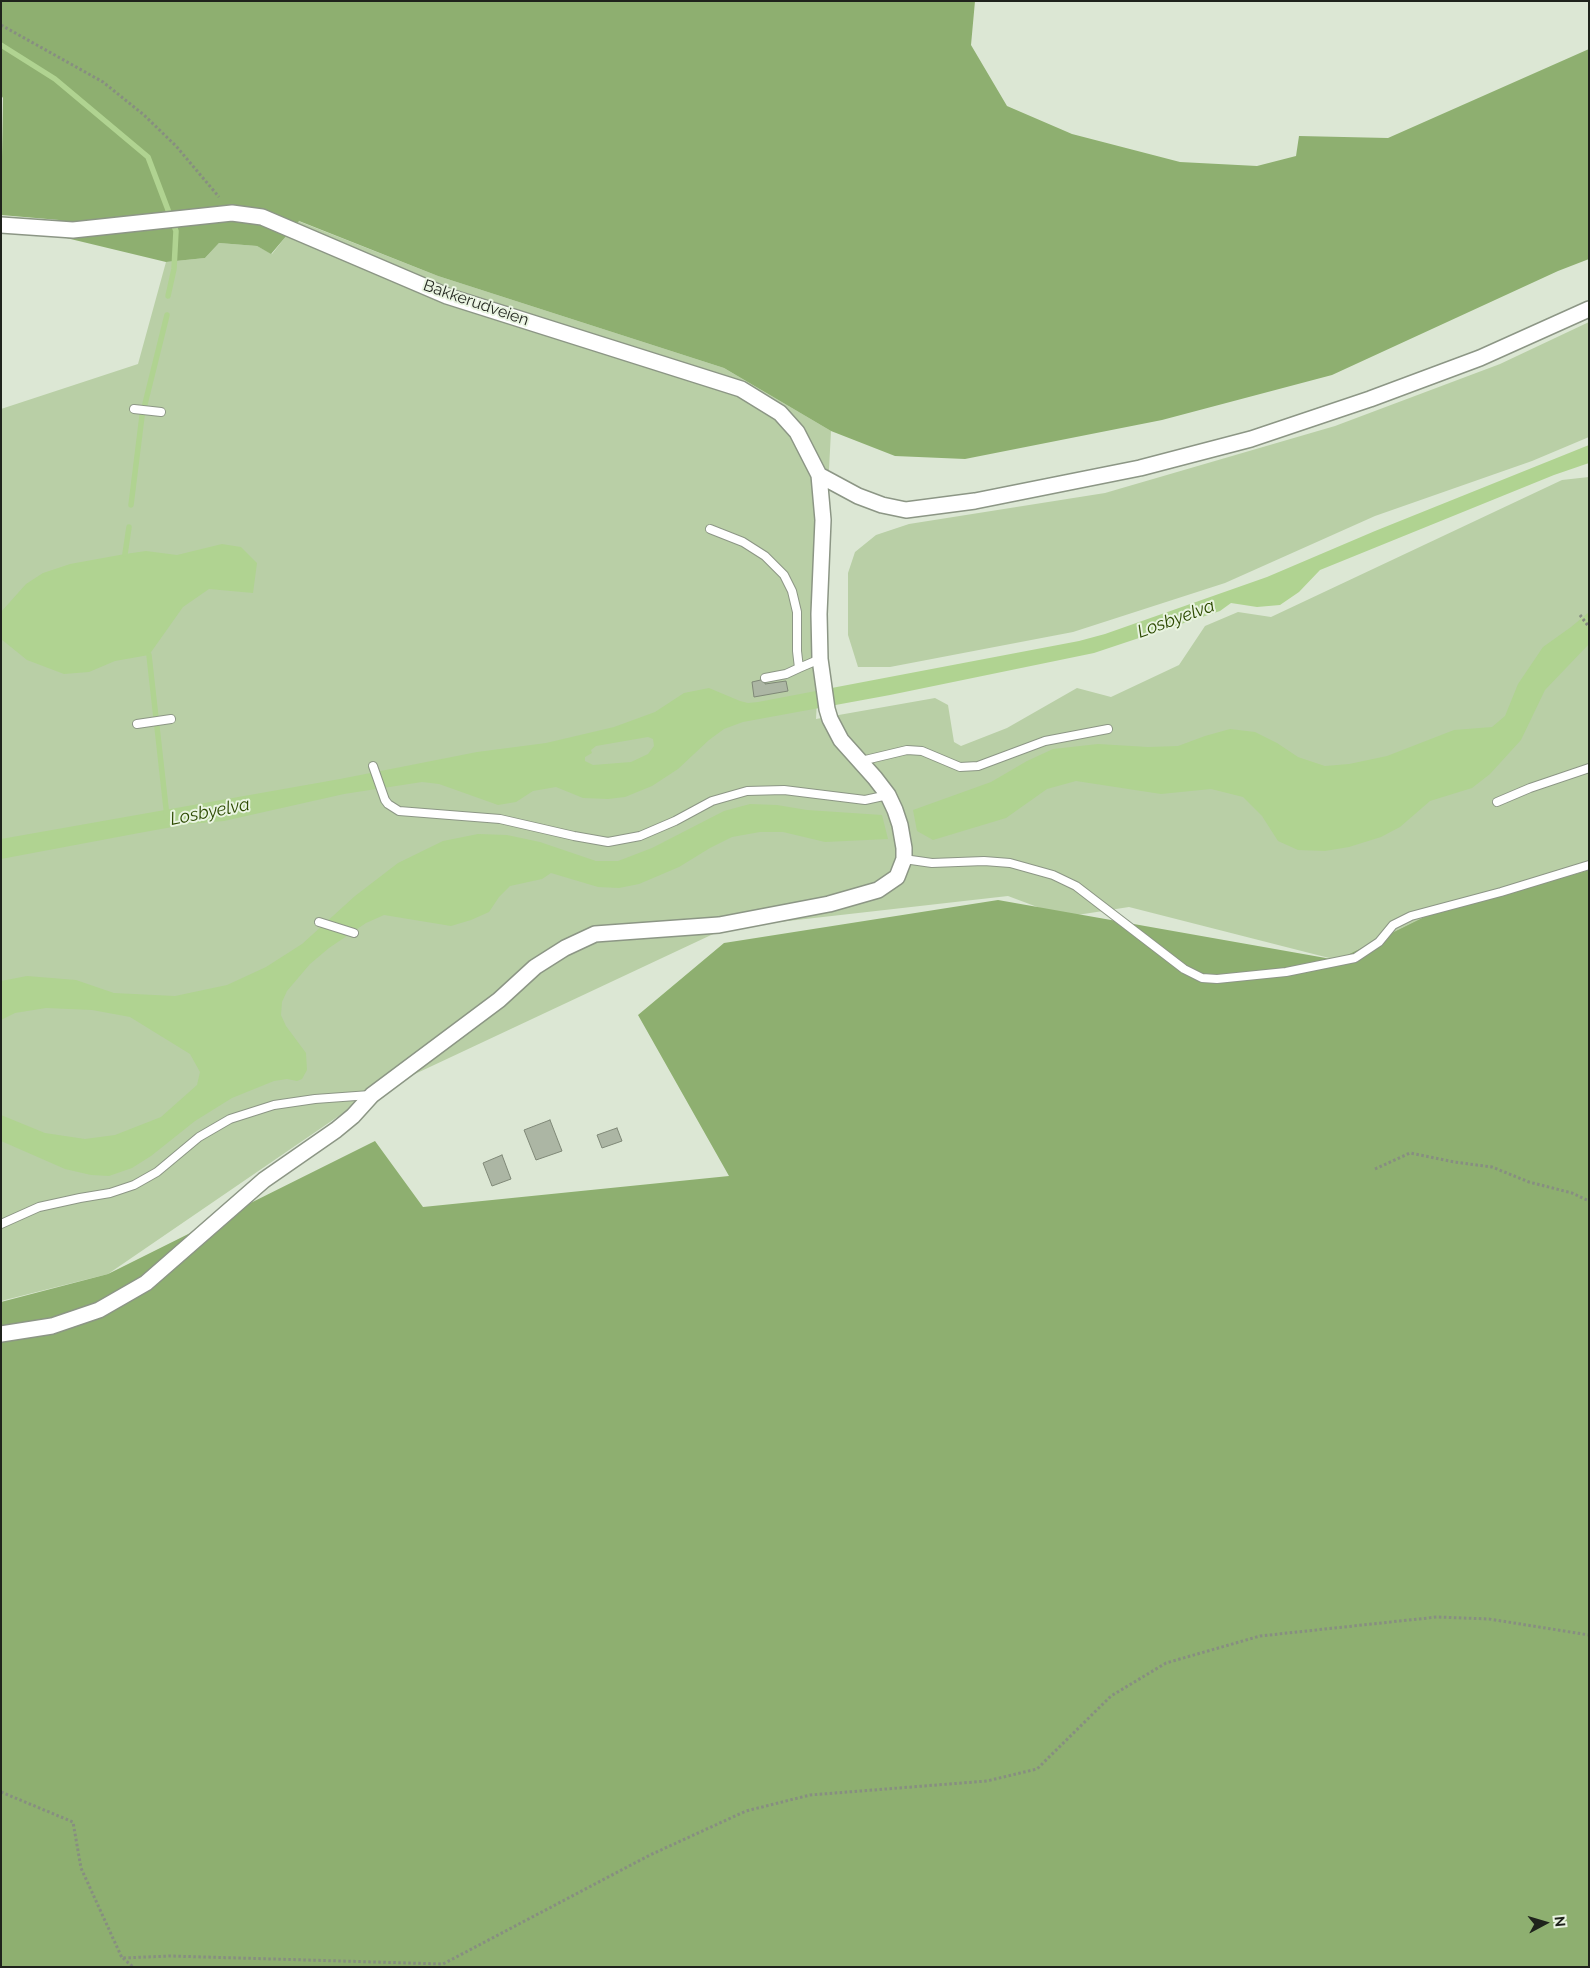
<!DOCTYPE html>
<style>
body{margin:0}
#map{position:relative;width:1590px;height:1968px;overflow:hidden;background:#dce7d4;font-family:Raleway,sans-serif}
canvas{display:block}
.frame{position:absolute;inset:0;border:2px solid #1f231c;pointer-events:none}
.north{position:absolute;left:1520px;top:1898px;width:50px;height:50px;-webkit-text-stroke:4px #e9f4e1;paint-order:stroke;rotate:84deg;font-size:14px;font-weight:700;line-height:20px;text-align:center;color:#1f231c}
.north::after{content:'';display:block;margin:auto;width:18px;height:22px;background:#1f231c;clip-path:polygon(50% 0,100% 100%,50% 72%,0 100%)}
</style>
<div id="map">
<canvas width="1590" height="1968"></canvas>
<div class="frame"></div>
<div class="north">N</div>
</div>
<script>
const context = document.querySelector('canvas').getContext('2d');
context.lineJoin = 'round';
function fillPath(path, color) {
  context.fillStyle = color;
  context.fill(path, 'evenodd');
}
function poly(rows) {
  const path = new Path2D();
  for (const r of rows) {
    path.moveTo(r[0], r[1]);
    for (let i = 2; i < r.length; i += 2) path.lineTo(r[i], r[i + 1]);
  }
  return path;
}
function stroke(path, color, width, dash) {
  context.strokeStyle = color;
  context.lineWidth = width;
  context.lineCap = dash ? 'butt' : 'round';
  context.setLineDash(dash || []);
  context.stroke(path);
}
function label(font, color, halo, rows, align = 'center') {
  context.font = font + ' Raleway,sans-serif';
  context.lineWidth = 4;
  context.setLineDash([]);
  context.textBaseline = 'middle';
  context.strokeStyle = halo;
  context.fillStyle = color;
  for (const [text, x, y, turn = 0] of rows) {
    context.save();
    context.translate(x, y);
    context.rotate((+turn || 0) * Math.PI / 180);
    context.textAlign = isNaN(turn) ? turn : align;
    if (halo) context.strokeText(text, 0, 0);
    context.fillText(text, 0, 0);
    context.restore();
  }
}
fillPath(poly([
 [298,221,438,276,724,368,831,431,816,719,935,698,948,705,954,742,961,746,1007,728,1077,688,1111,697,1179,665,1205,626,1238,612,1271,617,1562,480,1589,477,1589,870,1424,917,1337,960,1129,907,1064,917,1008,896,726,928,368,1096,108,1274,1,1301,1,409,138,364,166,262,205,258,219,243,257,246,272,254],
 [1589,322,1589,437,1532,461,1375,516,1225,583,1073,632,890,667,858,667,848,635,848,573,855,552,876,535,909,524,1105,493,1335,426,1500,364]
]), '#b9cfa6');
fillPath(poly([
 [1,1,975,1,971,45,1007,106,1072,134,1180,162,1257,166,1296,156,1299,136,1388,138,1589,49,1589,259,1558,271,1332,375,1162,420,965,459,895,456,831,431,724,368,438,276,299,221,271,254,257,246,219,243,205,258,166,262,58,236,59,220,1,215,3,98,1,95],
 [1589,870,1589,1967,1,1967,1,1302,108,1274,375,1141,423,1207,729,1176,638,1015,724,943,998,900,1337,960,1424,917]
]), '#8eaf70');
fillPath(poly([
 [1589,445,1589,463,1554,475,1320,570,1299,592,1280,605,1257,607,1231,603,1220,611,1094,653,890,695,743,722,724,729,709,740,678,769,652,786,625,797,608,799,583,798,556,787,533,791,516,802,498,805,439,784,422,782,344,794,224,821,189,824,139,833,1,859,1,839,340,779,477,752,546,743,614,727,655,712,684,693,709,688,740,701,748,703,758,702,1079,641,1105,634,1267,577,1375,531],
 [648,737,653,739,654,746,648,754,631,762,593,765,585,761,585,757,592,753,591,750,596,746],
 [222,544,241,547,257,563,253,593,209,589,183,607,149,655,115,661,89,672,64,674,27,660,1,639,1,612,26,584,43,573,70,564,125,554,146,551,177,555],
 [1589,612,1589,644,1545,690,1521,740,1490,774,1472,788,1430,801,1400,827,1381,837,1349,847,1325,851,1298,850,1278,841,1262,816,1243,797,1211,789,1161,794,1076,781,1047,789,1006,818,933,840,917,831,913,810,991,782,1027,761,1053,749,1098,744,1148,747,1178,746,1205,736,1230,729,1255,732,1277,743,1298,757,1325,766,1349,764,1387,756,1454,730,1492,727,1505,716,1518,684,1543,647,1571,627],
 [750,804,777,805,807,810,882,815,888,839,825,842,783,832,760,832,732,837,710,848,679,867,639,884,619,888,598,887,551,873,542,879,510,886,499,897,489,912,471,920,451,926,384,915,366,923,329,948,310,964,287,991,282,1002,281,1015,286,1026,306,1053,307,1070,302,1079,297,1081,287,1079,274,1081,232,1098,195,1121,151,1156,132,1168,109,1176,91,1175,65,1169,1,1141,1,1115,45,1133,85,1139,115,1135,161,1117,197,1085,200,1072,190,1054,130,1017,92,1010,46,1008,15,1013,1,1020,1,981,27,976,76,980,114,993,175,996,227,985,266,967,302,944,355,896,398,863,443,841,478,834,507,835,540,842,596,861,618,861,652,848,724,811]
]), '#b0d391');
stroke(poly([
 [1,45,55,79,148,157,176,231,174,269,168,296],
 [131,505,142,416,167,315],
 [125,554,129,527],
 [149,655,167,817]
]), '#b0d391', 5.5);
const building = poly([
 [765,679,765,684,786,681,788,691,754,697,752,682,765,679],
 [550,1120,562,1151,536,1160,524,1130,550,1120],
 [617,1128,622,1141,602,1148,597,1135,617,1128],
 [502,1155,511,1179,492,1186,483,1163,502,1155]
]);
fillPath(building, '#acb6a4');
stroke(building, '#7f8877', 1);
const lane = poly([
 [134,409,161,412],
 [710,529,743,542,765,556,784,575,792,591,797,612,797,651,799,668,786,674,765,678],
 [799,668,820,659],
 [137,724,171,719],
 [861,761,907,750,922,751,960,767,978,766,1045,741,1108,729],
 [373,766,385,800,388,804,399,811,500,819,574,836,608,842,640,836,675,821,712,801,747,791,784,790,865,800,888,795],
 [1497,802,1530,788,1589,768],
 [904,859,932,863,984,861,1010,863,1053,875,1076,886,1184,969,1202,978,1217,979,1286,972,1355,958,1379,942,1393,925,1411,916,1501,892,1589,865],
 [319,922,354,933],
 [1,1224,39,1207,80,1198,110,1193,134,1185,157,1172,199,1137,230,1119,274,1105,315,1099,370,1095]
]);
const street = poly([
 [1,225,73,230,232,213,262,217,447,296,741,389,780,413,797,432,819,475,858,496,882,505,906,510,975,501,1140,468,1251,439,1370,399,1480,358,1589,309],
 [1,1334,52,1326,99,1310,146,1283,264,1180,336,1130,353,1116,372,1095,499,1000,535,967,565,948,595,934,719,925,829,904,878,890,897,877,904,859,904,848,900,825,895,810,888,795,875,778,841,740,830,719,827,709,820,659,819,614,823,520,819,475]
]);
stroke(lane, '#8c9685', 10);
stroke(street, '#8c9685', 18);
stroke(poly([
 [1,25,103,82,144,115,176,146,219,197],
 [1580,615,1589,627],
 [1375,1169,1410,1153,1454,1162,1492,1167,1529,1182,1572,1193,1589,1201],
 [1,1792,73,1822,81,1868,122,1958,170,1956,443,1964,650,1855,746,1811,810,1795,987,1781,1037,1769,1111,1696,1166,1663,1260,1636,1437,1617,1489,1619,1589,1635],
 [123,1958,133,1967]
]), '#878e81', 3, [2.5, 2.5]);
stroke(lane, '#fff', 8);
stroke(street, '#fff', 15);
label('16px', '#1f231c', '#e9f4e1', [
 ["Bakkerudveien",476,303,19]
]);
label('italic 18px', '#2c4901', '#e9f4e1', [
 ["Losbyelva",1176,619,-20],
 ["Losbyelva",210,812,-11]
]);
</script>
